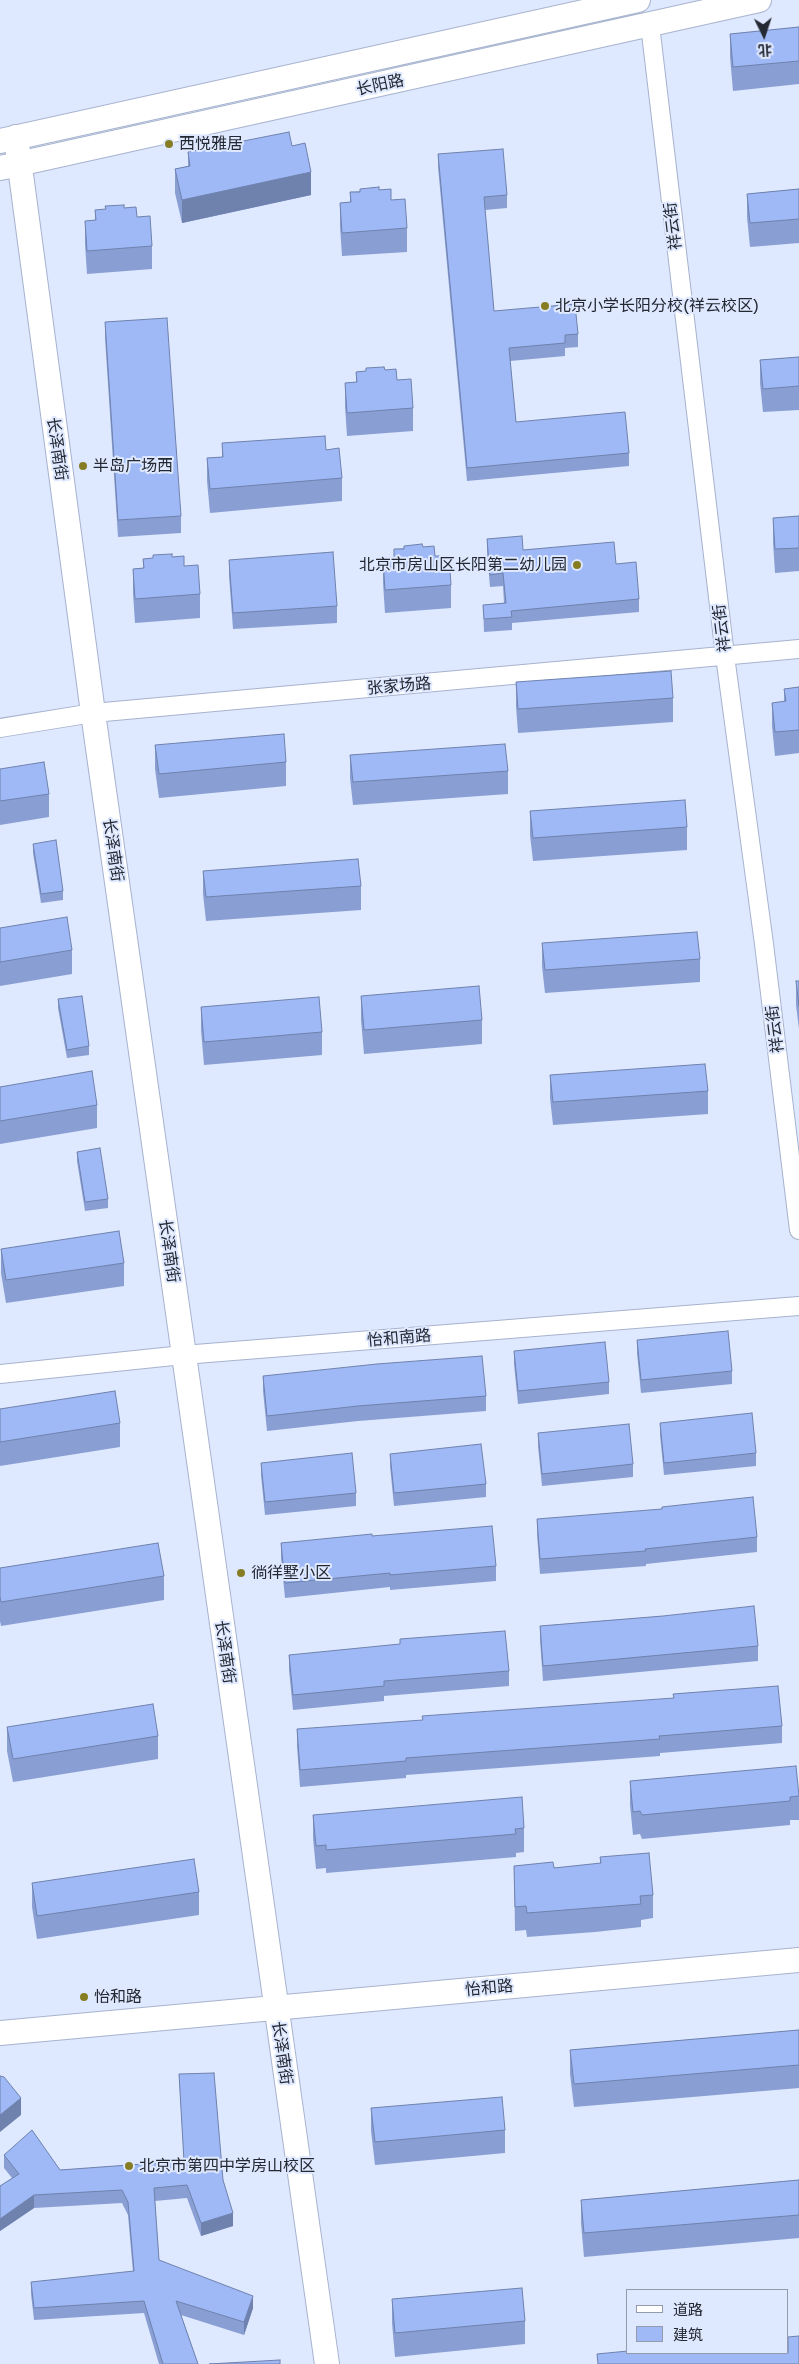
<!DOCTYPE html>
<meta charset="utf-8">
<style>
body{margin:0}
#map{position:relative;width:799px;height:2364px;overflow:hidden;background:#dee8fe;font-family:"Golos Text","Noto Sans SC",sans-serif}
canvas{display:block}
.legend{position:absolute;left:626px;top:2289px;width:162px;height:65px;box-sizing:border-box;background:#dee8fe;border:1px solid #939bac;margin:0;padding:6px 9px;list-style:none;font-size:15px;color:#232832}
.legend li{display:flex;align-items:center;gap:10px;height:25px}
.legend b{width:25px;border:1px solid #939bac}
.north{position:absolute;left:739px;top:10px;width:50px;height:50px;-webkit-text-stroke:4px #dee8fe;paint-order:stroke;rotate:176deg;font-size:14px;font-weight:700;line-height:20px;text-align:center;color:#232832}
.north::after{content:'';display:block;margin:auto;width:18px;height:22px;background:#232832;clip-path:polygon(50% 0,100% 100%,50% 72%,0 100%)}
</style>
<div id="map">
<canvas width="799" height="2364"></canvas>
<ul class="legend">
<li><b style="height:6px;background:#fff"></b>道路</li>
<li><b style="height:14px;background:#9fb9f7"></b>建筑</li>
</ul>
<div class="north">北</div>
</div>
<script>
const context = document.querySelector('canvas').getContext('2d');
context.lineJoin = 'round';
function poly(rows) {
  const path = new Path2D();
  for (const r of rows) {
    path.moveTo(r[0], r[1]);
    for (let i = 2; i < r.length; i += 2) path.lineTo(r[i], r[i + 1]);
  }
  return path;
}
function stroke(path, color, width, dash) {
  context.strokeStyle = color;
  context.lineWidth = width;
  context.lineCap = dash ? 'butt' : 'round';
  context.setLineDash(dash || []);
  context.stroke(path);
}
function fillPath(path, color) {
  context.fillStyle = color;
  context.fill(path, 'evenodd');
}
function label(font, color, halo, rows, align = 'center') {
  context.font = font + ' "Golos Text","Noto Sans SC",sans-serif';
  context.lineWidth = 4;
  context.setLineDash([]);
  context.textBaseline = 'middle';
  context.strokeStyle = halo;
  context.fillStyle = color;
  for (const [text, x, y, turn = 0] of rows) {
    context.save();
    context.translate(x, y);
    context.rotate((+turn || 0) * Math.PI / 180);
    context.textAlign = isNaN(turn) ? turn : align;
    if (halo) context.strokeText(text, 0, 0);
    context.fillText(text, 0, 0);
    context.restore();
  }
}
const street = poly([
 [650,25,725,656,764,944,799,1230],
 [0,728,93,713,799,649],
 [0,1374,183,1355,799,1306]
]);
const secondary = poly([
 [16,137,93,713,327,2364],
 [0,141,638,0],
 [0,168,759,0],
 [0,2033,799,1960]
]);
stroke(street, '#a7b3ce', 20);
stroke(secondary, '#a7b3ce', 26);
stroke(street, '#fff', 18);
stroke(secondary, '#fff', 24);
fillPath(poly([
 [799,27,799,84,733,91,730,57,730,34],
 [292,146,311,195,182,223,175,193,175,169,188,166,188,152],
 [438,154,507,195,507,208,485,210,494,311,578,334,578,347,565,348,565,356,510,361,516,422,629,453,629,466,467,481,438,167],
 [799,189,799,243,750,247,747,217,747,194],
 [379,190,391,200,407,228,407,252,342,256,340,226,340,203,350,202,350,192],
 [124,208,137,217,152,246,152,269,87,274,85,244,85,221,95,220,95,210],
 [105,322,181,516,181,533,118,537,105,338],
 [799,357,799,410,763,412,760,383,760,360],
 [385,370,397,380,413,408,413,431,347,436,345,406,345,383,356,382,356,372],
 [222,443,326,450,342,478,342,501,210,513,207,481,207,458,222,457],
 [799,516,799,571,775,573,773,542,773,518],
 [487,539,523,550,616,564,639,599,639,612,512,623,512,630,484,632,483,605,504,603,503,586,490,587,487,552],
 [423,547,435,556,451,585,451,608,385,613,383,583,383,560,394,559,394,549],
 [172,557,184,566,200,594,200,618,135,623,133,593,133,569,143,568,143,559],
 [229,560,337,606,337,623,233,629,229,576],
 [516,682,673,698,673,722,518,733,516,706],
 [799,687,799,753,775,756,772,726,772,703,784,702,784,689],
 [155,745,286,762,286,786,159,798,155,769],
 [350,755,508,771,508,794,353,805,350,778],
 [0,769,49,794,49,817,0,825],
 [530,811,687,827,687,850,533,861,530,835],
 [33,844,63,891,63,900,41,903,33,853],
 [203,871,361,886,361,910,206,921,203,894],
 [0,928,72,950,72,974,0,986],
 [542,943,700,959,700,982,545,993,542,966],
 [796,981,799,981,799,1029,796,1005],
 [361,996,482,1020,482,1044,364,1054,361,1020],
 [58,999,89,1046,89,1055,67,1058,58,1008],
 [201,1007,322,1032,322,1055,204,1065,201,1030],
 [550,1075,708,1091,708,1114,553,1125,550,1098],
 [0,1087,97,1105,97,1128,0,1144],
 [77,1152,108,1199,108,1208,85,1211,77,1161],
 [1,1249,124,1263,124,1286,6,1303,1,1273],
 [637,1340,732,1371,732,1384,641,1393,637,1353],
 [514,1351,609,1382,609,1394,518,1404,514,1364],
 [263,1376,486,1396,486,1411,358,1421,267,1431,263,1391],
 [0,1409,120,1423,120,1447,0,1466],
 [660,1423,756,1453,756,1466,664,1475,660,1435],
 [538,1433,633,1464,633,1477,542,1486,538,1446],
 [390,1454,486,1484,486,1497,394,1506,390,1466],
 [261,1463,356,1493,356,1506,265,1515,261,1475],
 [537,1519,757,1537,757,1552,646,1564,646,1566,540,1574,537,1534],
 [372,1536,496,1566,496,1581,390,1590,390,1587,285,1598,281,1558,281,1543],
 [0,1568,164,1576,164,1600,1,1626,0,1621],
 [663,1616,758,1646,758,1661,543,1681,540,1640,540,1626],
 [289,1655,509,1671,509,1686,384,1696,384,1701,293,1710,289,1670],
 [782,1726,782,1743,660,1753,660,1756,406,1775,406,1778,300,1787,297,1746,297,1729],
 [7,1727,158,1736,158,1759,13,1782,7,1751],
 [630,1781,799,1796,799,1820,790,1820,790,1825,642,1839,640,1834,633,1835,630,1805],
 [313,1815,524,1828,524,1852,516,1853,516,1857,326,1873,326,1868,316,1869,313,1838],
 [600,1857,653,1895,653,1918,641,1920,641,1927,595,1932,527,1937,526,1930,515,1931,514,1866,554,1868,600,1864],
 [32,1883,199,1892,199,1915,37,1939,32,1907],
 [799,2030,799,2088,574,2107,570,2074,570,2050],
 [179,2074,223,2180,233,2226,201,2236,187,2198,155,2201,159,2260,253,2308,244,2335,181,2315,198,2364,159,2364,144,2313,34,2320,31,2294,31,2282,133,2272,128,2215,122,2203,34,2208,0,2231,0,2186,12,2178,4,2168,4,2155,60,2170,184,2161],
 [371,2108,505,2130,505,2153,375,2165,371,2131],
 [799,2180,799,2238,584,2257,581,2223,581,2200],
 [392,2299,525,2321,525,2344,395,2357,392,2323]
]), '#899fd4');
fillPath(poly([
 [311,172,311,195,182,223,182,200],
 [21,2098,21,2115,0,2132,0,2115],
 [34,2195,34,2208,0,2231,0,2219],
 [233,2213,233,2226,201,2236,201,2223],
 [253,2296,253,2308,244,2335,244,2322]
]), '#6f82ad');
const building = poly([
 [799,27,799,61,733,67,730,34,799,27],
 [289,132,292,146,305,143,311,172,182,200,175,169,190,166,188,152,289,132],
 [503,149,507,195,484,197,494,311,575,304,578,334,565,335,565,343,509,348,516,422,625,412,629,453,467,468,438,154,503,149],
 [379,187,379,190,391,189,391,200,405,199,407,228,342,233,340,203,351,202,350,192,360,192,360,189,379,187],
 [799,189,799,219,750,223,747,194,799,189],
 [124,205,124,208,136,207,137,217,150,216,152,246,87,251,85,221,96,220,95,210,106,209,105,206,124,205],
 [167,318,181,516,118,520,105,322,167,318],
 [799,357,799,386,763,389,760,360,799,357],
 [384,367,385,370,396,369,397,380,411,379,413,408,347,413,345,383,357,382,356,372,366,371,366,368,384,367],
 [325,436,326,450,339,448,342,478,210,489,207,458,223,457,222,443,325,436],
 [799,516,799,548,775,549,773,518,799,516],
 [522,536,523,550,614,542,616,564,636,562,639,599,511,611,512,617,484,619,483,605,506,603,503,573,490,575,487,539,522,536],
 [422,544,423,547,434,546,435,556,449,556,451,585,385,590,383,560,394,559,394,549,404,549,404,546,422,544],
 [333,552,337,606,233,613,229,560,333,552],
 [172,554,172,557,184,556,184,566,198,565,200,594,135,599,133,569,144,568,143,559,153,558,153,555,172,554],
 [671,671,673,698,518,709,516,682,671,671],
 [799,687,799,730,775,732,772,703,786,701,784,689,799,687],
 [284,734,286,762,159,774,155,745,284,734],
 [505,744,508,771,353,782,350,755,505,744],
 [44,762,49,794,0,801,0,769,44,762],
 [685,800,687,827,533,838,530,811,685,800],
 [56,840,63,891,41,894,33,844,56,840],
 [358,859,361,886,206,897,203,871,358,859],
 [67,917,72,950,0,962,0,928,67,917],
 [697,932,700,959,545,970,542,943,697,932],
 [796,981,799,981,799,1006,796,981],
 [479,986,482,1020,364,1030,361,996,479,986],
 [82,996,89,1046,67,1050,58,999,82,996],
 [319,997,322,1032,204,1042,201,1007,319,997],
 [705,1064,708,1091,553,1102,550,1075,705,1064],
 [92,1071,97,1105,0,1121,0,1087,92,1071],
 [100,1148,108,1199,85,1202,77,1152,100,1148],
 [119,1231,124,1263,6,1280,1,1249,119,1231],
 [728,1331,732,1371,641,1380,637,1340,728,1331],
 [605,1342,609,1382,518,1391,514,1351,605,1342],
 [482,1356,486,1396,358,1406,267,1416,263,1376,377,1364,482,1356],
 [115,1391,120,1423,0,1442,0,1409,115,1391],
 [752,1413,756,1453,664,1463,660,1423,752,1413],
 [629,1424,633,1464,542,1474,538,1433,629,1424],
 [481,1444,486,1484,394,1493,390,1454,481,1444],
 [352,1453,356,1493,265,1502,261,1463,352,1453],
 [753,1497,757,1537,645,1549,646,1551,540,1559,537,1519,662,1509,662,1507,753,1497],
 [492,1526,496,1566,390,1575,390,1573,285,1583,281,1543,372,1534,372,1536,492,1526],
 [158,1543,164,1576,1,1602,0,1597,0,1568,158,1543],
 [754,1606,758,1646,543,1666,540,1626,663,1616,754,1606],
 [505,1631,509,1671,384,1681,384,1686,293,1695,289,1655,400,1644,400,1639,505,1631],
 [778,1686,782,1726,659,1736,660,1739,406,1758,406,1761,300,1770,297,1729,423,1720,422,1716,674,1698,673,1694,778,1686],
 [153,1704,158,1736,13,1759,7,1727,153,1704],
 [796,1766,799,1796,790,1797,790,1801,642,1815,640,1811,633,1812,630,1781,796,1766],
 [522,1797,524,1828,515,1829,516,1834,326,1850,326,1845,316,1846,313,1815,522,1797],
 [649,1853,653,1895,640,1896,641,1904,527,1913,526,1906,515,1907,514,1866,553,1862,554,1868,601,1863,600,1857,649,1853],
 [194,1859,199,1892,37,1916,32,1883,194,1859],
 [799,2030,799,2065,574,2084,570,2050,799,2030],
 [214,2073,223,2180,233,2213,201,2223,187,2185,154,2188,159,2260,253,2296,244,2322,176,2301,198,2364,163,2364,144,2301,34,2308,31,2282,134,2271,128,2202,122,2190,34,2195,0,2219,0,2186,19,2174,4,2155,32,2130,60,2170,184,2161,179,2074,214,2073],
 [0,2076,4,2077,21,2098,0,2115,0,2076],
 [502,2097,505,2130,375,2142,371,2108,502,2097],
 [799,2180,799,2215,584,2233,581,2200,799,2180],
 [522,2288,525,2321,395,2333,392,2299,522,2288],
 [799,2336,799,2364,598,2364,597,2354,628,2351,628,2353,788,2353,788,2337,799,2336],
 [280,2360,280,2364,209,2364,280,2360]
]);
fillPath(building, '#9fb9f7');
stroke(building, '#6f82ad', 1);
for (const [x, y, r, color] of [
 [169,144,5,"#867d23"],
 [545,306,5,"#867d23"],
 [83,466,5,"#867d23"],
 [577,565,5,"#867d23"],
 [241,1573,5,"#867d23"],
 [84,1997,5,"#867d23"],
 [129,2166,5,"#867d23"]
]) {
  const dot = new Path2D();
  dot.arc(x, y, r, 0, 2 * Math.PI);
  context.fillStyle = color;
  context.fill(dot);
  stroke(dot, '#dee8fe', 2);
}
label('16px', '#232832', '#dee8fe', [
 ["长阳路",380,85,-12],
 ["祥云街",673,226,-97],
 ["长泽南街",57,449,82],
 ["祥云街",722,628,-97],
 ["张家场路",399,686,-5],
 ["长泽南街",113,850,82],
 ["祥云街",775,1029,-97],
 ["长泽南街",169,1251,82],
 ["怡和南路",399,1338,-5],
 ["长泽南街",225,1652,82],
 ["怡和路",489,1988,-5],
 ["长泽南街",282,2053,82]
]);
label('16px', '#232832', '#dee8fe', [
 ["西悦雅居",179,144],
 ["北京小学长阳分校(祥云校区)",555,306],
 ["半岛广场西",93,466],
 ["北京市房山区长阳第二幼儿园",567,565,"right"],
 ["徜徉墅小区",251,1573],
 ["怡和路",94,1997],
 ["北京市第四中学房山校区",139,2166]
], 'left');
</script>
